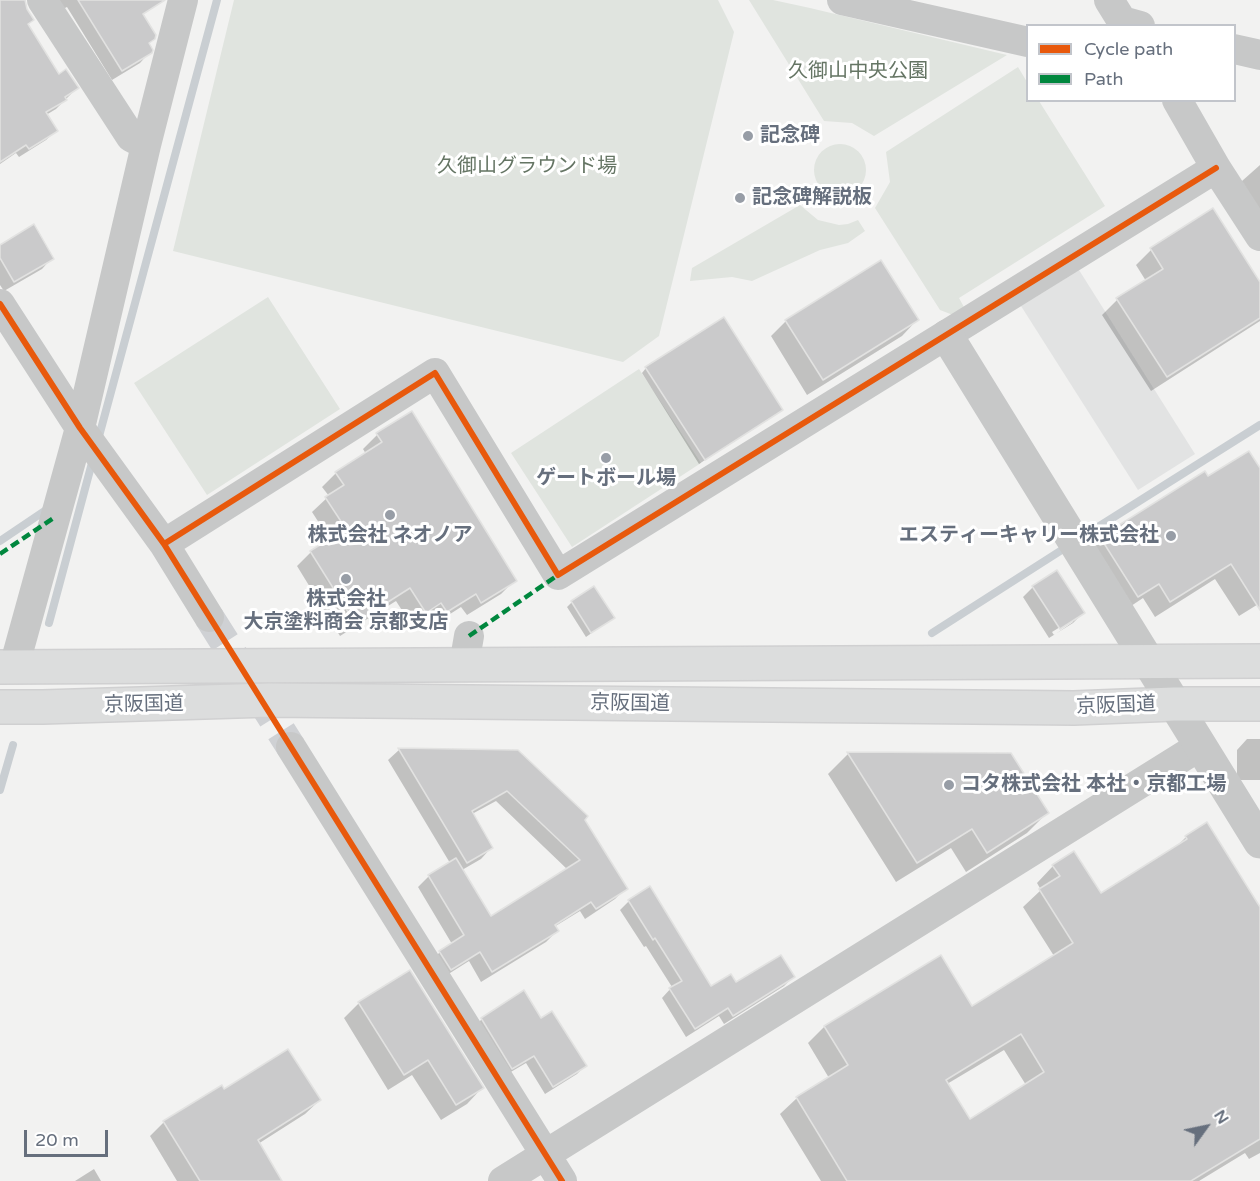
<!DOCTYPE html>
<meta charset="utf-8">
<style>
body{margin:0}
#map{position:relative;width:1260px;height:1181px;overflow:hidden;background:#f2f2f1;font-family:"Varela Round",sans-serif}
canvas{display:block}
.legend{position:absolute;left:1026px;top:24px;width:210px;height:78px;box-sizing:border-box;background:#fff;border:2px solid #c2c5cb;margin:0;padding:8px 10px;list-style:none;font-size:18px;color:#666f7d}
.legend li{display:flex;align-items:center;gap:12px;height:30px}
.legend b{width:30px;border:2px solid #c2c5cb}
.north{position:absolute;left:1176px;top:1097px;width:60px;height:60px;-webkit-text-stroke:4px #fff;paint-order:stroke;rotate:57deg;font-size:16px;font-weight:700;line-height:24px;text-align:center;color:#666f7d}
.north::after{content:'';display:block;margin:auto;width:21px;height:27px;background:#666f7d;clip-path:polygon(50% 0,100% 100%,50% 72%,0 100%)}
.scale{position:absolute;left:24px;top:1130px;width:84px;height:27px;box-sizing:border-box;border:3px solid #666f7d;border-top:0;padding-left:8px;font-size:18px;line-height:21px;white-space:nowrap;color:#666f7d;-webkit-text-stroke:4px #fff;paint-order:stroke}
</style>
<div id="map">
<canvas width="1260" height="1181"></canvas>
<ul class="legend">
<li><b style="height:8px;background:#e8590c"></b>Cycle path</li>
<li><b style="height:8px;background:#00873e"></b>Path</li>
</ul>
<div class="north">N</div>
<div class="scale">20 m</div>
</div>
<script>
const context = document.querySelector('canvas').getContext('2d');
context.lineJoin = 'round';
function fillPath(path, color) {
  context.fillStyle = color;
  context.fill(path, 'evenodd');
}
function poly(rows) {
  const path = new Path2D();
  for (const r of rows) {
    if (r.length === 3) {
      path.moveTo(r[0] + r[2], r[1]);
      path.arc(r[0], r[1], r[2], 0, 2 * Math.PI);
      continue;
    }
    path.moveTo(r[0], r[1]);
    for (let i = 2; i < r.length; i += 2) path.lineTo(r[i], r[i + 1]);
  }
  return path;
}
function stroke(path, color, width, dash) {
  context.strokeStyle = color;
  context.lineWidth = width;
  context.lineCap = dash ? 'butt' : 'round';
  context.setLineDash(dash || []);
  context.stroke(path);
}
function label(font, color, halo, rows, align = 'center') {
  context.font = font + ' "Varela Round","Noto Sans JP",sans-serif';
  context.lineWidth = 6;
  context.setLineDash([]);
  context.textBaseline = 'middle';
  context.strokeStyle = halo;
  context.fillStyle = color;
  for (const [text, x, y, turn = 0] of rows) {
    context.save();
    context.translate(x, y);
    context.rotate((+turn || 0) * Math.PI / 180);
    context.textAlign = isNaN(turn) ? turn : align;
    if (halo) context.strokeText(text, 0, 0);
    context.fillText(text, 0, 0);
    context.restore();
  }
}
fillPath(poly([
 [1079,270,1195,454,1138,490,1021,306]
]), '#e2e3e3');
fillPath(poly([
 [234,0,718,0,734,32,659,336,623,362,173,251],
 [749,0,773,0,810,8,1007,55,874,136,852,123,824,121],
 [1018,67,1027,82,1028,100,1039,101,1105,206,959,298,965,309,953,315,940,310,875,208,890,182,886,152],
 [840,170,26],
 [800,205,818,220,839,225,848,224,858,220,865,231,848,243,820,250,752,281,732,277,690,281,692,268],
 [268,297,340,409,207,495,134,383],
 [639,369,701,463,572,547,511,453]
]), '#e0e4df');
fillPath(poly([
 [0,0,23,0,26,10,32,20,27,25,58,76,77,88,56,109,46,115,56,131,46,140,19,157,16,153,0,164],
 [47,0,118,0,148,44,150,52,140,63,112,80,67,7,63,9],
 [1260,165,1260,231,1233,189],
 [0,246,52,258,42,269,4,291,0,285],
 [1151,250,1260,285,1260,321,1151,391,1102,315,1117,300,1146,281,1136,265],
 [917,320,902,336,807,395,771,336,786,321],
 [646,368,781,410,699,464,642,373],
 [377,435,515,580,501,594,467,615,461,607,433,625,427,616,412,626,396,601,340,636,297,566,311,552,330,540,312,512,329,496,322,487,336,473,366,454,363,449],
 [1260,471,1260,603,1239,616,1215,579,1155,617,1143,598,1122,612,1086,553,1101,538,1207,478],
 [1033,587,1083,613,1073,623,1049,638,1023,597],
 [1073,619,1073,622,1054,635,1052,632],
 [572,602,613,618,586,637,567,607],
 [1247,739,1260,739,1260,780,1237,780,1237,750],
 [399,750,517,751,583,820,626,888,615,899,585,919,580,911,554,927,557,931,546,942,481,982,469,961,439,980,429,963,440,952,452,944,418,887,429,876,450,863,388,760],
 [496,801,568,870,490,918,462,870,481,859,491,848,472,814],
 [848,754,1010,755,1047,813,1027,833,966,872,951,848,896,882,828,774],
 [1186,837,1260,910,1260,1153,1249,1159,1245,1153,1199,1181,821,1181,780,1114,797,1098,829,1078,808,1043,824,1027,971,1008,1054,956,1023,907,1041,890,1037,883,1053,866,1100,895,1174,849],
 [1004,1050,1026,1085,969,1121,947,1084],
 [629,901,710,988,793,977,784,986,724,1024,719,1016,686,1037,662,998,672,987,646,946,644,947,620,910],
 [524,992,540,1020,585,1066,577,1074,545,1094,526,1063,504,1076,474,1027,482,1019],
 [359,1003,482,1088,467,1104,441,1120,412,1075,388,1090,344,1018],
 [224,1091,320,1100,305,1114,258,1144,280,1181,177,1181,150,1136,164,1122],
 [94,1169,101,1181,75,1181]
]), '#0003');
stroke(poly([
 [98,440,217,0],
 [1079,539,1260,425],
 [0,541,46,510],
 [49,623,93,459],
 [932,633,1068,546],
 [0,790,13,745]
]), '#c9ced2', 8);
const building = poly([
 [0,0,25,0,27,9,34,20,28,24,59,74,66,69,79,88,65,97,67,100,46,112,58,131,29,149,26,145,0,162,0,0],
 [78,0,165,0,143,14,156,35,155,39,149,43,153,50,152,53,122,71,78,0],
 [1213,208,1260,282,1260,318,1167,377,1116,298,1163,269,1150,248,1213,208],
 [34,224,54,259,14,282,0,258,0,245,34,224],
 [881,260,919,320,823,380,785,320,881,260],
 [724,317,783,410,705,460,645,367,724,317],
 [412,411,517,581,481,603,476,594,447,612,441,603,426,613,410,588,355,623,310,551,346,529,325,497,344,485,335,472,382,442,376,433,412,411],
 [1249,451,1260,468,1260,610,1231,564,1170,602,1159,584,1138,597,1100,537,1205,471,1208,476,1249,451],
 [1057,570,1085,613,1060,629,1032,586,1057,570],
 [594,586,615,618,591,633,571,601,594,586],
 [398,748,518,750,588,816,585,820,628,889,596,909,591,902,555,925,559,931,492,972,480,952,451,970,439,951,464,935,428,875,456,858,491,916,580,860,507,791,472,811,493,848,467,863,398,748],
 [847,752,1011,753,1049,813,987,853,972,829,917,863,847,752],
 [1207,822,1260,907,1260,1139,1191,1181,847,1181,796,1097,848,1065,824,1026,941,955,972,1006,1073,943,1039,889,1060,876,1052,865,1074,851,1101,893,1187,839,1185,836,1207,822],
 [1021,1034,1044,1072,970,1119,946,1080,1021,1034],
 [650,886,711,986,731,974,736,982,781,955,795,977,733,1016,728,1008,695,1029,669,988,682,981,655,938,653,940,628,900,650,886],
 [410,970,484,1088,456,1105,428,1060,404,1075,358,1002,410,970],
 [524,990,541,1018,552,1011,587,1066,553,1087,534,1056,512,1069,481,1018,524,990],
 [288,1049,321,1100,258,1140,282,1181,200,1181,163,1121,222,1085,224,1089,288,1049]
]);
fillPath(building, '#cacacb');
stroke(building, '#e2e2e1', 1.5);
stroke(poly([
 [209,617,291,747]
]), '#cfd1d4', 30, [30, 15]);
const trunk = poly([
 [0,667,1260,661],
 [0,707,43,707,269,700,1074,708,1174,704,1260,704]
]);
stroke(trunk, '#d0d0d1', 36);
stroke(poly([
 [42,0,131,137,146,145],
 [842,0,1028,42],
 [1109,0,1122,21,1140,26],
 [1234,49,1260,55],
 [1177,100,1216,168,1260,236],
 [0,304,80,428,164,544,209,617],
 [164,544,435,373,558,575,1216,168],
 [464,665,469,636],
 [14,667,80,428,146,145,183,0],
 [291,747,562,1181],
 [503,1181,1200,746]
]), '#c7c8c8', 30);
stroke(poly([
 [947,336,1260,842]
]), '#c7c8c8', 33);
stroke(trunk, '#dcdddd', 33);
stroke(poly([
 [0,554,55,517],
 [469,636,558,575]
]), '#00873e', 4.5, [9, 4.5]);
stroke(poly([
 [0,304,80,428,164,544,562,1181],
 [164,544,435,373,558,575,1216,168]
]), '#e8590c', 6);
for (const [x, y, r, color] of [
 [748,136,6,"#979da6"],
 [740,198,6,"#979da6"],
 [606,458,6,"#979da6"],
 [390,515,6,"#979da6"],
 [1171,536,6,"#979da6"],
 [346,579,6,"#979da6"],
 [949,785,6,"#979da6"]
]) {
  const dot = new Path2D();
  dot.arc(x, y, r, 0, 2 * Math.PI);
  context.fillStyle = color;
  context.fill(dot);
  stroke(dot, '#fff', 2);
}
label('20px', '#657564', '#fff', [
 ["久御山中央公園",858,72],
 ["久御山グラウンド場",527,167]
]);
label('bold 20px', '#666f7d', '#fff', [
 ["記念碑",760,136],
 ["記念碑解説板",752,198],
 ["ゲートボール場",606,479,"center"],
 ["株式会社 ネオノア",390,536,"center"],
 ["エスティーキャリー株式会社",1159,536,"right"],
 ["株式会社",346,600,"center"],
 ["大京塗料商会 京都支店",346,623,"center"],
 ["コタ株式会社 本社・京都工場",961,785]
], 'left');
label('20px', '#666f7d', '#fff', [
 ["京阪国道",630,704,1],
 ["京阪国道",144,705,-1],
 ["京阪国道",1116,706,-2]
]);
</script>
